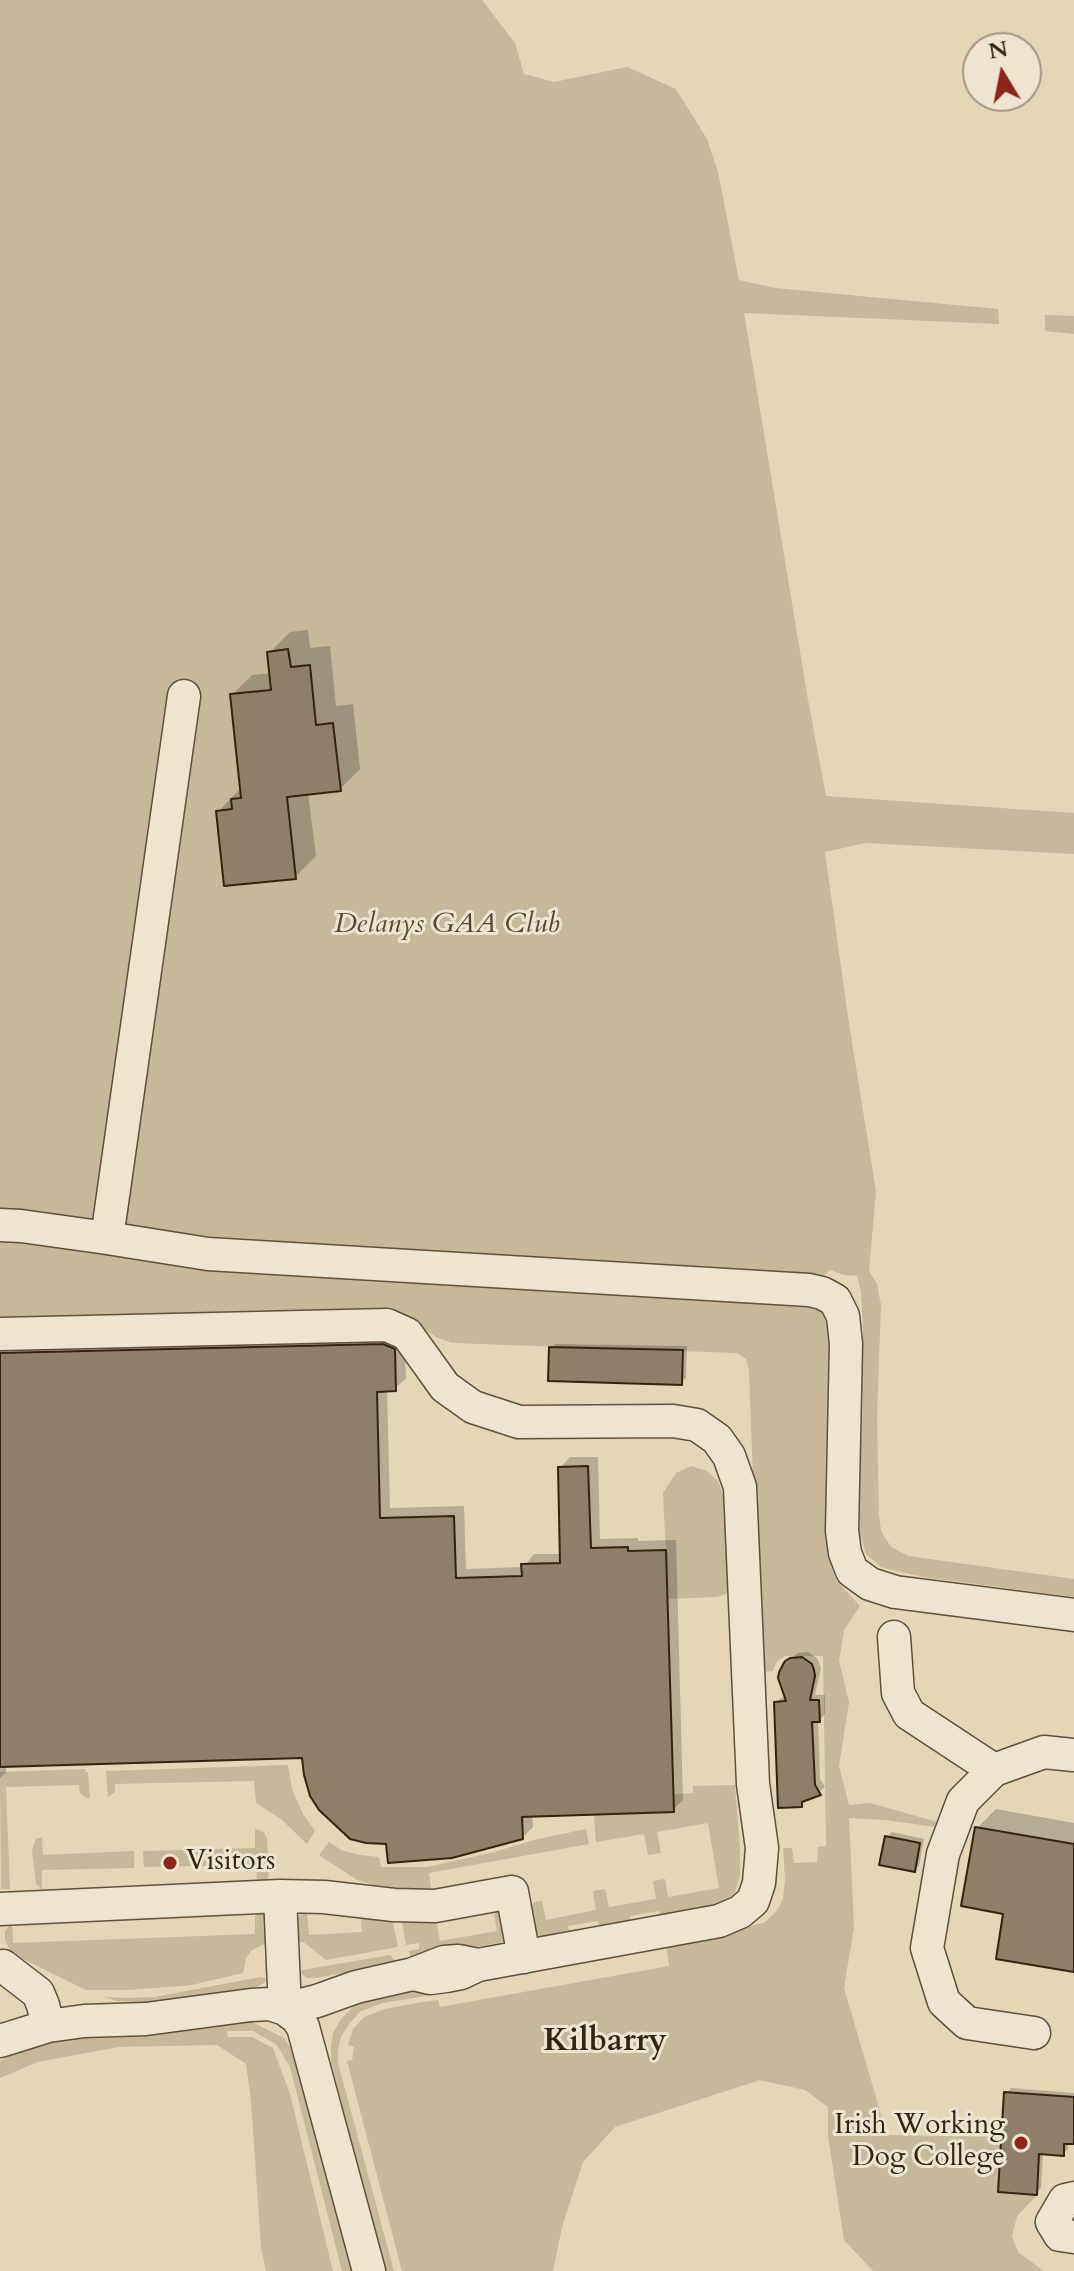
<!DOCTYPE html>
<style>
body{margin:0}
#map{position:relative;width:1074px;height:2271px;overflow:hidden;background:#e3d7b8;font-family:Cardo,serif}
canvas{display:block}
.north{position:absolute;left:962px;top:32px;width:80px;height:80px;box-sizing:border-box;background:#ede5d1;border:2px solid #a39783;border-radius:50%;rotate:350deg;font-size:22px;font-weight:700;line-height:32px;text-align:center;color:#34230f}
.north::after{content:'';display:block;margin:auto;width:28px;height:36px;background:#8f2418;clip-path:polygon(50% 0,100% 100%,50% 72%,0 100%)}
</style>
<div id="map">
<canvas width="1074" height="2271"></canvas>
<div class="north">N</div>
</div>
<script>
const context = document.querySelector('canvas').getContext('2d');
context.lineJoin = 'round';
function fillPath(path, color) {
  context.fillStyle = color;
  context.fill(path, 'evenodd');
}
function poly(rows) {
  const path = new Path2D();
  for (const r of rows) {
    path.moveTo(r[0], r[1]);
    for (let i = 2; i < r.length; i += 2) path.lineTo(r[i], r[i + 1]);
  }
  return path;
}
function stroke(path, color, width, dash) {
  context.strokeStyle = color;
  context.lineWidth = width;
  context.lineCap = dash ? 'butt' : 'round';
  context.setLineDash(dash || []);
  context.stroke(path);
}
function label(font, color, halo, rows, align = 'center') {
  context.font = font + ' Cardo,serif';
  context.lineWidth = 6;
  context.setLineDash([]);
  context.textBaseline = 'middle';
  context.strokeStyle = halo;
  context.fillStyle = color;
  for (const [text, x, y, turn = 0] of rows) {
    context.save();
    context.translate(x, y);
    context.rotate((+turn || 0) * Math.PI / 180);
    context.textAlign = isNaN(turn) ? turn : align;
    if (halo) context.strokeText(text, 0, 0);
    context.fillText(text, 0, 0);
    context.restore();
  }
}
fillPath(poly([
 [0,0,482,0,515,43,524,74,554,82,627,67,676,89,707,139,718,172,739,280,775,288,998,309,999,324,744,313,808,700,826,796,1074,813,1074,854,866,843,825,852,849,1024,876,1191,869,1271,877,1284,881,1305,877,1418,879,1514,881,1531,891,1547,908,1556,1074,1579,1074,1597,923,1577,881,1567,866,1554,859,1530,857,1498,863,1336,861,1291,857,1276,844,1275,830,1270,809,1290,806,1301,826,1316,832,1334,827,1495,828,1557,836,1580,860,1606,844,1630,839,1661,849,1702,839,1766,849,1805,870,1803,941,1823,936,1827,885,1820,849,1818,854,1927,844,1988,887,2135,1002,2137,998,2192,1037,2195,1017,2216,1012,2237,1019,2253,1044,2271,873,2271,844,2240,828,2136,828,2107,805,2090,760,2080,615,2127,583,2162,562,2227,553,2271,402,2271,347,2061,352,2060,354,2047,348,2045,353,2029,364,2017,385,2009,422,2002,438,2000,440,2007,669,1966,666,1943,733,1931,765,1922,776,1912,783,1899,785,1880,783,1848,792,1848,794,1863,817,1862,818,1847,826,1846,823,1656,785,1656,776,1662,773,1671,760,1672,749,1370,746,1359,737,1353,452,1343,436,1337,410,1319,0,1320],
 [1045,315,1074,316,1074,334,1045,331],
 [691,1466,707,1471,718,1481,725,1500,731,1592,717,1597,668,1599,663,1493,676,1473],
 [288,1765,292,1789,303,1814,315,1831,307,1844,281,1819,256,1803,254,1781,115,1784,115,1792,108,1797,106,1771],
 [85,1769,86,1772,88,1772,90,1798,86,1798,80,1793,79,1785,6,1787,10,1889,1,1889,0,1772],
 [735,1785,740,1850,740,1874,735,1893,717,1907,661,1918,659,1911,630,1916,630,1922,599,1927,598,1921,568,1926,569,1933,542,1937,535,1933,530,1908,534,1902,542,1901,546,1920,596,1910,593,1891,605,1889,609,1907,656,1899,653,1881,665,1879,668,1897,719,1888,708,1823,657,1832,661,1853,648,1855,644,1834,596,1842,594,1815,673,1812,673,1794,693,1793,693,1786],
 [255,1829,264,1832,267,1839,269,1872,268,1878,263,1883,257,1885,256,1865,144,1867,143,1851,255,1848],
 [586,1829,589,1844,429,1873,432,1894,394,1891,357,1880,319,1855,329,1842,341,1850,360,1855,379,1857,381,1867,427,1867,494,1852,534,1840],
 [42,1837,43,1855,134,1851,134,1868,42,1870,42,1890,36,1884,32,1850,36,1839],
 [360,1909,391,1914,398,1947,326,1960,305,1943,296,1941,297,1918,303,1913,307,1913,309,1935,362,1932],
 [498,1912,503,1918,506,1938,503,1942,411,1959,409,1951,419,1949,419,1943,406,1945,401,1917,436,1919,440,1941,497,1931,494,1913],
 [255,1913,261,1913,267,1918,269,1942,252,1950,246,1958,243,1973,192,1985,128,1990,86,1990,11,1953,5,1940,5,1931,12,1922,13,1943,255,1934],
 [390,1955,397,1963,316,1978,307,1978,299,1972,302,1970],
 [261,1977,266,1979,264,1983,253,1989,214,1996,148,2003,117,2001,104,1997,124,1998,154,1997],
 [435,1984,437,1994,383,2003,361,2011,349,2024,341,2037,338,2049,338,2063,394,2271,385,2271,331,2063,331,2048,333,2033,341,2019,355,2005,381,1995],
 [235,2020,252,2022,284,2038,296,2056,353,2271,342,2271,290,2067,277,2045,253,2031,227,2031,228,2037,252,2037,273,2048,290,2094,333,2271,266,2271,261,2247,251,2101,246,2064,217,2045,118,2047,38,2062,0,2078,0,2061,21,2050,62,2039]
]), '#c5b89b');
fillPath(poly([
 [308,630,310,648,330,646,336,706,353,704,360,769,340,789,308,793,316,856,295,877,218,812,238,791,243,791,232,695,252,675,272,673,269,653,290,632],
 [0,1339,404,1339,406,1378,395,1389,387,1389,390,1508,464,1506,466,1569,524,1567,534,1554,561,1554,560,1468,570,1457,598,1457,600,1539,638,1538,638,1541,676,1540,683,1800,673,1810,532,1814,533,1827,522,1838,387,1842,303,1756,6,1764,6,1772,0,1778],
 [555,1344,687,1346,686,1378,681,1382,551,1348],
 [808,1652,817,1658,821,1668,815,1695,825,1695,825,1714,818,1721,820,1779,825,1787,801,1805,776,1703,782,1697,787,1696,786,1662,798,1653],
 [996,1809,1074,1823,1074,1970,1005,1912,977,1828],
 [892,1832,924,1839,919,1866,914,1870,887,1837],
 [1011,2088,1074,2093,1074,2142,1068,2142,1068,2149,1063,2154,1043,2153,1041,2188,1036,2193,1006,2093]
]), '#0003');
const building = poly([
 [288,649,291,667,310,665,316,725,333,723,341,791,287,797,296,879,224,886,216,811,232,809,231,799,241,798,230,694,271,690,267,652,288,649],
 [383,1344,395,1349,396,1391,377,1392,380,1518,454,1516,456,1578,522,1576,521,1564,560,1563,558,1467,588,1466,591,1548,628,1547,628,1551,666,1550,674,1812,522,1817,523,1839,452,1858,388,1863,386,1844,366,1843,350,1839,319,1810,310,1796,304,1775,302,1758,0,1767,0,1353,383,1344],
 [549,1347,683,1350,682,1385,548,1381,549,1347],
 [802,1657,812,1664,814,1670,815,1676,810,1700,819,1700,820,1722,812,1722,815,1785,821,1795,802,1802,802,1807,778,1808,774,1702,786,1701,778,1678,779,1672,785,1661,790,1658,802,1657],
 [975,1827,1074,1844,1074,1972,996,1959,1003,1914,961,1906,975,1827],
 [885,1836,920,1843,915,1872,879,1865,885,1836],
 [1004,2092,1074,2097,1074,2144,1064,2144,1064,2156,1039,2154,1037,2195,998,2192,1004,2092]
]);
fillPath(building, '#8f8167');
stroke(building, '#34230f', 2);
const minor = poly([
 [184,696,107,1238,208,1254,809,1290,822,1293,835,1300,843,1316,846,1344,842,1531,845,1553,852,1571,870,1584,895,1592,1074,1615],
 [0,1225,21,1226,107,1238],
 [0,1334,387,1325,407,1334,445,1387,473,1407,519,1422,673,1421,697,1425,717,1439,729,1456,740,1487,753,1784,762,1848,759,1883,753,1901,740,1912,719,1921,478,1965],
 [894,1637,898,1693,909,1714,994,1770],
 [280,1896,285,2009,317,2001,356,1987,413,1974],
 [0,1909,280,1896,324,1897,394,1905,435,1906,512,1892,524,1957],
 [458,1961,478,1965,461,1973,446,1976,430,1978,413,1974,444,1962,458,1961],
 [3,1966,38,1993,43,2005,48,2026],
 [1034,2033,967,2023,944,2002,927,1948,943,1854,963,1801,994,1770,1044,1752,1074,1755],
 [0,2041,48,2026,84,2021,146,2019,251,2005,270,2004,285,2009,297,2018,303,2027,369,2271],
 [1074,2198,1065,2200,1052,2222,1060,2235,1074,2237]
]);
stroke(minor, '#605039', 35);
stroke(minor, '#ede5d1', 32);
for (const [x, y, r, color] of [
 [170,1863,8,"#8f2418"],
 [1021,2143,8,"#8f2418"]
]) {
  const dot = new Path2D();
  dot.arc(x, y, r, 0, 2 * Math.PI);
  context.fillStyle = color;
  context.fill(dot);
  stroke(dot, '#ede5d1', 3);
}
label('italic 28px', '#584832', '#ede5d1', [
 ["Delanys GAA Club",447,926]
]);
label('28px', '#34230f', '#ede5d1', [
 ["Visitors",186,1863],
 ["Irish Working",1005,2127,"right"],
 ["Dog College",1005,2159,"right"]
], 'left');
label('bold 32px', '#34230f', '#ede5d1', [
 ["Kilbarry",605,2043]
]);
</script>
